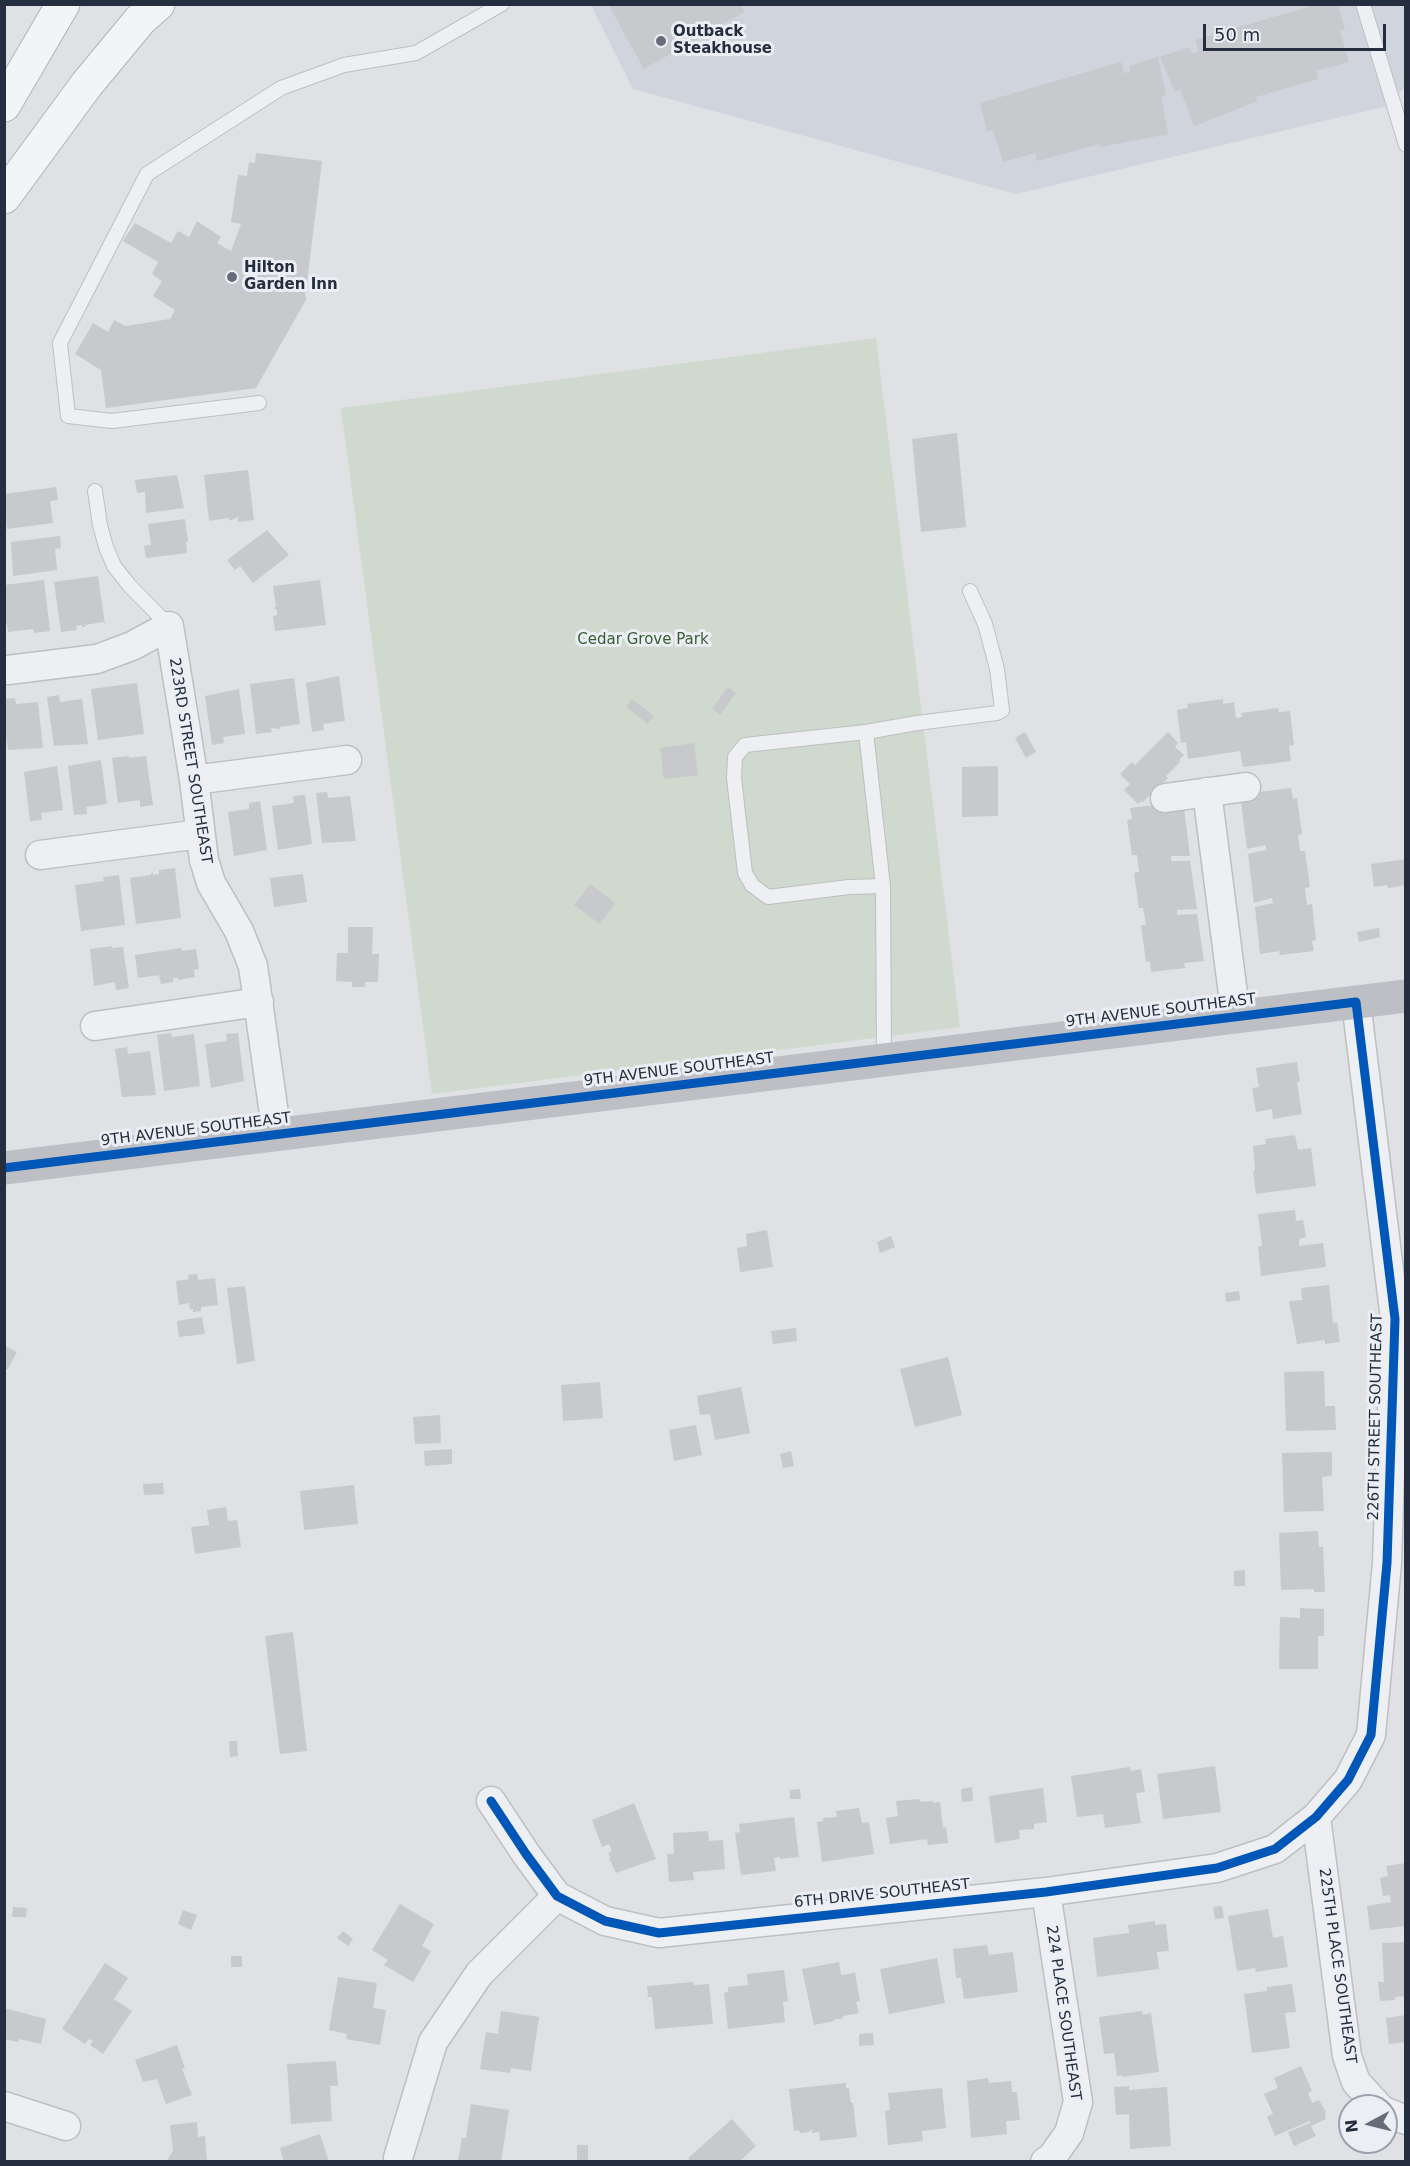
<!DOCTYPE html>
<style>
body{margin:0}
#map{position:relative;width:1410px;height:2166px;overflow:hidden;background:#dfe1e5;font-family:"DejaVu Sans",sans-serif}
canvas{display:block}
.frame{position:absolute;inset:0;border:6px solid #252e3f;pointer-events:none}
.north{position:absolute;left:1338px;top:2094px;width:60px;height:60px;box-sizing:border-box;background:#ebeff5;border:2px solid #9ca2ac;border-radius:50%;rotate:263deg;font-size:16px;font-weight:700;line-height:24px;text-align:center;color:#252e3f}
.north::after{content:'';display:block;margin:auto;width:21px;height:27px;background:#666d79;clip-path:polygon(50% 0,100% 100%,50% 72%,0 100%)}
.scale{position:absolute;left:1203px;top:24px;width:183px;height:27px;box-sizing:border-box;border:3px solid #252e3f;border-top:0;padding-left:8px;font-size:18px;line-height:21px;white-space:nowrap;color:#252e3f;-webkit-text-stroke:4px #ebeff5;paint-order:stroke}
</style>
<div id="map">
<canvas width="1410" height="2166"></canvas>
<div class="frame"></div>
<div class="north">N</div>
<div class="scale">50 m</div>
</div>
<script>
const context = document.querySelector('canvas').getContext('2d');
context.lineJoin = 'round';
function fillPath(path, color) {
  context.fillStyle = color;
  context.fill(path, 'evenodd');
}
function poly(rows) {
  const path = new Path2D();
  for (const r of rows) {
    path.moveTo(r[0], r[1]);
    for (let i = 2; i < r.length; i += 2) path.lineTo(r[i], r[i + 1]);
  }
  return path;
}
function stroke(path, color, width, dash) {
  context.strokeStyle = color;
  context.lineWidth = width;
  context.lineCap = dash ? 'butt' : 'round';
  context.setLineDash(dash || []);
  context.stroke(path);
}
function label(font, color, halo, rows, align = 'center') {
  context.font = font + ' "DejaVu Sans",sans-serif';
  context.lineWidth = 6;
  context.setLineDash([]);
  context.textBaseline = 'middle';
  context.strokeStyle = halo;
  context.fillStyle = color;
  for (const [text, x, y, turn = 0] of rows) {
    context.save();
    context.translate(x, y);
    context.rotate((+turn || 0) * Math.PI / 180);
    context.textAlign = isNaN(turn) ? turn : align;
    if (halo) context.strokeText(text, 0, 0);
    context.fillText(text, 0, 0);
    context.restore();
  }
}
fillPath(poly([
 [591,5,1405,5,1405,87,1387,106,1016,194,633,89]
]), '#d0d4dc');
fillPath(poly([
 [876,338,960,1027,432,1094,341,408]
]), '#cfd9ce');
fillPath(poly([
 [608,4,740,4,744,12,644,69],
 [1318,4,1338,4,1345,30,1340,31,1349,62,1316,71,1318,79,1256,97,1258,101,1194,126,1180,89,1175,92,1160,57,1189,47,1192,54,1199,51,1195,40],
 [1158,57,1166,95,1161,96,1168,134,1100,147,1100,144,1037,161,1035,153,1003,162,993,130,987,132,980,103,1121,62,1124,73,1130,72,1129,66],
 [256,153,322,161,305,297,307,298,256,388,106,408,101,370,75,354,93,323,108,332,114,320,126,326,170,319,175,310,153,296,162,281,152,274,158,262,123,241,135,223,171,243,178,231,189,237,197,221,221,237,217,243,231,251,241,224,231,222,238,175,247,176,249,162,255,163],
 [957,433,966,527,921,532,912,439],
 [248,470,254,520,238,522,238,517,229,521,229,518,209,521,204,475],
 [177,475,184,508,146,513,145,492,137,493,135,480],
 [56,487,58,500,50,501,53,523,7,529,4,494],
 [185,519,188,542,186,542,187,553,146,558,144,546,151,545,148,524],
 [267,530,289,555,253,583,240,566,235,570,227,560],
 [60,536,61,548,55,549,57,570,13,576,11,542],
 [98,576,105,624,103,622,85,625,85,627,82,627,82,625,76,626,77,630,61,632,54,582],
 [44,580,50,631,34,633,33,629,8,632,7,624,4,624,4,585],
 [320,580,326,625,275,631,273,616,277,615,277,609,275,610,274,607,276,607,273,586],
 [339,676,345,721,323,724,324,730,312,732,306,683],
 [294,678,300,724,280,727,280,729,271,728,272,732,256,734,250,684],
 [137,683,144,734,98,740,91,689],
 [728,687,736,693,720,715,712,709],
 [239,689,245,734,223,737,224,743,212,745,205,696],
 [59,695,60,702,82,699,88,744,54,746,47,697],
 [15,698,16,704,38,702,43,748,8,750,4,721,4,699],
 [632,699,654,716,648,724,626,707],
 [1223,699,1223,704,1234,702,1236,718,1242,717,1241,713,1278,708,1279,712,1290,711,1294,745,1289,746,1291,761,1243,767,1240,751,1188,759,1186,742,1181,743,1177,710,1188,708,1187,704],
 [1025,732,1036,752,1026,758,1015,738],
 [1168,732,1178,743,1175,747,1184,755,1179,760,1180,762,1166,776,1168,778,1143,802,1141,801,1138,804,1124,790,1130,784,1120,774,1132,762,1135,765],
 [694,743,698,775,664,779,660,748],
 [129,756,129,758,146,756,153,805,140,807,140,800,118,803,112,758],
 [101,760,107,804,86,807,87,814,74,815,68,766],
 [57,766,63,810,41,813,42,820,30,821,24,772],
 [998,766,998,816,962,817,962,767],
 [1291,788,1293,799,1297,798,1302,834,1298,835,1300,851,1305,851,1310,887,1305,888,1307,905,1312,904,1316,940,1312,941,1314,951,1280,955,1279,951,1260,954,1255,907,1273,903,1272,898,1254,903,1248,854,1266,850,1266,845,1247,849,1241,801,1259,797,1259,792],
 [327,792,328,798,350,796,356,841,322,843,316,793],
 [305,795,312,844,278,850,272,806,294,803,293,796],
 [260,801,267,850,234,856,228,812,249,809,249,803],
 [1164,804,1184,808,1190,856,1171,856,1171,861,1190,861,1197,909,1177,910,1177,915,1197,914,1204,961,1184,963,1185,968,1151,972,1150,961,1146,962,1141,925,1146,925,1143,908,1139,908,1134,873,1139,872,1137,855,1132,855,1127,820,1132,819,1130,808],
 [1406,859,1406,885,1388,888,1387,885,1374,887,1371,864],
 [175,868,181,918,136,924,130,878,151,875,151,873,153,873,153,875,159,874,159,870],
 [303,874,307,902,274,907,270,878],
 [119,875,125,925,81,931,75,885,104,881,103,877],
 [590,884,615,903,600,924,574,905],
 [348,927,373,927,372,954,379,954,378,982,365,982,365,987,352,987,352,982,336,981,337,953,348,953],
 [1379,928,1380,937,1359,942,1357,932],
 [112,946,112,948,123,947,129,988,116,990,115,982,94,986,90,949],
 [181,948,182,951,196,949,199,969,194,970,195,977,178,980,178,978,173,978,173,982,161,984,159,975,138,978,135,955],
 [171,1033,172,1037,194,1034,200,1086,164,1091,157,1035],
 [238,1033,244,1081,211,1088,205,1044,227,1041,226,1034],
 [127,1047,128,1054,150,1051,156,1095,122,1097,115,1049],
 [1297,1062,1300,1082,1297,1082,1302,1114,1273,1119,1272,1109,1256,1112,1252,1088,1259,1087,1256,1068],
 [1295,1135,1298,1150,1311,1148,1316,1186,1256,1194,1253,1171,1255,1171,1253,1146,1266,1144,1265,1139],
 [1295,1210,1296,1221,1303,1220,1306,1237,1299,1239,1299,1246,1323,1243,1326,1267,1261,1276,1258,1247,1262,1246,1258,1214],
 [767,1230,773,1267,740,1272,737,1248,747,1246,746,1234],
 [891,1236,895,1247,880,1253,877,1242],
 [197,1274,198,1280,215,1278,218,1305,201,1307,201,1311,193,1312,193,1309,190,1309,189,1303,179,1305,176,1281,189,1279,188,1275],
 [1329,1285,1333,1323,1337,1322,1340,1342,1325,1344,1325,1340,1297,1344,1289,1301,1302,1300,1301,1288],
 [245,1286,255,1361,237,1364,227,1288],
 [1239,1291,1240,1300,1226,1302,1225,1293],
 [202,1317,205,1334,179,1337,177,1321],
 [796,1328,797,1341,773,1344,771,1331],
 [5,1346,17,1352,7,1370,5,1368],
 [948,1357,962,1415,915,1427,900,1369],
 [1324,1371,1325,1406,1335,1406,1336,1430,1286,1431,1284,1372],
 [600,1382,603,1418,563,1421,561,1385],
 [741,1387,750,1433,715,1440,710,1414,700,1415,697,1396],
 [440,1415,441,1443,415,1444,413,1417],
 [696,1425,702,1455,674,1461,669,1430],
 [452,1449,452,1464,425,1466,424,1451],
 [791,1451,794,1466,783,1468,780,1454],
 [1332,1452,1332,1476,1322,1477,1324,1511,1284,1512,1282,1453],
 [163,1483,164,1494,144,1495,143,1484],
 [354,1485,358,1524,304,1530,300,1491],
 [226,1507,228,1521,237,1520,241,1547,195,1554,191,1527,209,1525,207,1510],
 [1318,1531,1319,1547,1323,1547,1325,1592,1314,1592,1314,1589,1281,1590,1279,1533],
 [1245,1570,1245,1586,1234,1586,1234,1571],
 [1300,1608,1324,1609,1324,1636,1318,1636,1318,1669,1279,1669,1280,1617,1300,1618],
 [293,1632,307,1751,280,1754,265,1636],
 [229,1741,237,1741,238,1756,230,1757],
 [1215,1766,1221,1812,1163,1819,1157,1774],
 [1130,1767,1131,1771,1141,1769,1145,1792,1136,1793,1141,1823,1105,1828,1103,1814,1077,1817,1071,1776],
 [972,1787,973,1801,962,1802,961,1789],
 [1043,1788,1047,1822,1034,1824,1034,1829,1019,1830,1020,1839,995,1843,989,1796],
 [800,1789,801,1799,790,1799,790,1790],
 [919,1799,920,1802,933,1801,934,1803,940,1802,943,1828,946,1827,948,1843,928,1845,927,1839,890,1844,886,1818,898,1816,896,1801],
 [634,1803,656,1859,616,1873,609,1858,611,1858,608,1853,612,1851,609,1844,602,1847,592,1820],
 [859,1808,862,1823,869,1822,874,1854,822,1862,817,1822,823,1821,823,1818,837,1817,836,1811],
 [794,1817,799,1857,780,1859,780,1857,774,1858,776,1871,741,1875,735,1833,740,1832,739,1824],
 [708,1831,709,1841,723,1840,725,1869,693,1872,694,1880,669,1882,667,1854,674,1854,673,1833],
 [1406,1863,1406,1926,1370,1930,1367,1906,1391,1902,1390,1895,1383,1896,1380,1878,1388,1876,1386,1866],
 [400,1904,434,1924,422,1946,431,1951,413,1982,384,1965,388,1960,372,1950],
 [1222,1906,1224,1918,1215,1919,1213,1907],
 [13,1907,27,1908,26,1917,12,1917],
 [1268,1909,1273,1938,1283,1936,1288,1967,1256,1972,1255,1968,1237,1971,1228,1916],
 [183,1910,197,1915,191,1930,178,1924],
 [1155,1921,1155,1925,1166,1924,1169,1951,1157,1952,1159,1969,1097,1977,1093,1938,1129,1933,1128,1925],
 [343,1931,353,1939,348,1946,337,1938],
 [1406,1942,1406,1996,1395,1997,1395,2000,1380,2001,1378,1982,1384,1982,1382,1943],
 [987,1945,989,1955,1013,1952,1018,1992,964,1999,961,1978,956,1978,953,1949],
 [231,1956,242,1956,242,1967,231,1967],
 [937,1958,945,2003,889,2014,880,1969],
 [839,1962,841,1975,855,1973,860,2001,856,2002,859,2013,843,2016,844,2018,833,2020,834,2021,814,2025,802,1969],
 [105,1963,128,1978,114,1999,132,2011,103,2054,90,2045,93,2041,89,2039,85,2044,62,2029],
 [784,1970,788,2001,783,2002,785,2022,728,2029,724,1993,728,1992,728,1987,748,1985,747,1974],
 [338,1977,377,1983,373,2008,386,2010,380,2045,346,2039,347,2034,329,2030],
 [693,1982,694,1985,709,1984,713,2024,655,2029,652,1997,648,1997,647,1986],
 [1292,1984,1296,2012,1285,2013,1290,2048,1252,2053,1244,1994,1267,1991,1267,1987],
 [4,2008,46,2019,41,2044,19,2039,18,2042,4,2039],
 [501,2011,539,2017,531,2071,511,2068,510,2073,480,2069,486,2032,498,2034],
 [1142,2011,1143,2015,1151,2013,1159,2072,1122,2077,1122,2075,1117,2076,1114,2053,1104,2054,1099,2017],
 [1406,2015,1406,2042,1389,2044,1386,2018],
 [873,2033,874,2045,859,2046,859,2034],
 [177,2045,185,2068,182,2069,192,2095,166,2104,157,2079,143,2082,135,2060],
 [336,2061,338,2086,330,2086,332,2121,291,2124,287,2064],
 [1301,2066,1312,2091,1308,2093,1312,2103,1319,2100,1326,2112,1325,2116,1326,2119,1311,2126,1316,2136,1294,2146,1288,2132,1310,2123,1310,2121,1275,2136,1267,2117,1273,2114,1264,2094,1278,2088,1274,2078],
 [988,2078,989,2083,1011,2081,1012,2092,1017,2092,1020,2120,1006,2121,1007,2134,971,2138,967,2081],
 [846,2083,846,2088,849,2088,851,2103,853,2103,857,2137,820,2141,819,2132,812,2133,812,2129,809,2132,801,2133,798,2130,794,2131,789,2089],
 [1129,2086,1129,2090,1167,2087,1171,2146,1130,2149,1129,2114,1116,2115,1114,2087],
 [942,2088,946,2128,922,2131,923,2141,888,2145,885,2111,890,2110,888,2093],
 [471,2104,509,2110,501,2162,458,2160,462,2138,466,2138],
 [732,2119,756,2146,739,2162,691,2162,688,2158],
 [197,2122,198,2137,205,2136,207,2162,166,2162,173,2151,170,2125],
 [320,2134,329,2162,284,2162,280,2148],
 [577,2145,588,2145,588,2160,577,2160]
]), '#c7c9cd');
const lane = poly([
 [1363,4,1406,145],
 [259,403,112,421,68,416,60,343,147,174,281,88,344,65,416,53,502,4],
 [95,491,100,525,106,547,114,566,129,585,169,626],
 [866,732,883,886,884,1060],
 [883,886,849,887,768,897,752,885,745,873,734,778,735,757,745,745,866,732,917,723,997,713,1002,710,997,669,985,624,970,591]
]);
const street = poly([
 [8,670,97,659,132,646,169,626,194,780,204,860,211,883,239,931,253,966,277,1135],
 [194,780,347,760],
 [1207,792,1236,1017],
 [1165,798,1246,787],
 [40,855,200,834],
 [95,1026,259,1002],
 [491,1801,526,1854,557,1896,605,1921,659,1933,1046,1892,1217,1868,1275,1849,1316,1817,1348,1780,1371,1735,1387,1563,1395,1319,1356,1002],
 [1316,1817,1347,2056,1356,2082,1378,2106],
 [4,2106,66,2126],
 [1386,2112,1406,2120],
 [398,2158,433,2042,479,1974,557,1896],
 [1045,2162,1052,2157,1069,2133,1078,2102,1046,1892]
]);
const highway = poly([
 [4,105,63,4],
 [4,197,87,84,140,20,158,4]
]);
stroke(lane, '#bdbfc3', 16);
stroke(street, '#bdbfc3', 31);
stroke(highway, '#b1b4ba', 35);
stroke(lane, '#eeeff2', 14);
stroke(street, '#eeeff2', 28);
stroke(poly([
 [4,1168,1406,996]
]), '#bdbfc5', 33);
stroke(highway, '#f3f4f5', 33);
stroke(poly([
 [4,1168,1356,1002,1395,1319,1387,1563,1371,1735,1348,1780,1316,1817,1275,1849,1217,1868,1046,1892,659,1933,605,1921,557,1896,526,1854,491,1801]
]), '#0057b8', 9);
for (const [x, y, r, color] of [
 [661,41,6,"#666d79"],
 [232,277,6,"#666d79"]
]) {
  const dot = new Path2D();
  dot.arc(x, y, r, 0, 2 * Math.PI);
  context.fillStyle = color;
  context.fill(dot);
  stroke(dot, '#ebeff5', 2);
}
label('bold 15px', '#252e3f', '#ebeff5', [
 ["Outback",673,32],
 ["Steakhouse",673,49],
 ["Hilton",244,268],
 ["Garden Inn",244,285]
], 'left');
label('15px', '#385c31', '#ebeff5', [
 ["Cedar Grove Park",643,640]
]);
label('15px', '#252e3f', '#ebeff5', [
 ["223RD STREET SOUTHEAST",190,761,81],
 ["9TH AVENUE SOUTHEAST",1161,1011,-7],
 ["9TH AVENUE SOUTHEAST",679,1070,-7],
 ["9TH AVENUE SOUTHEAST",196,1130,-7],
 ["226TH STREET SOUTHEAST",1376,1417,-89],
 ["6TH DRIVE SOUTHEAST",882,1894,-6],
 ["225TH PLACE SOUTHEAST",1337,1966,82],
 ["224 PLACE SOUTHEAST",1063,2013,82]
]);
</script>
